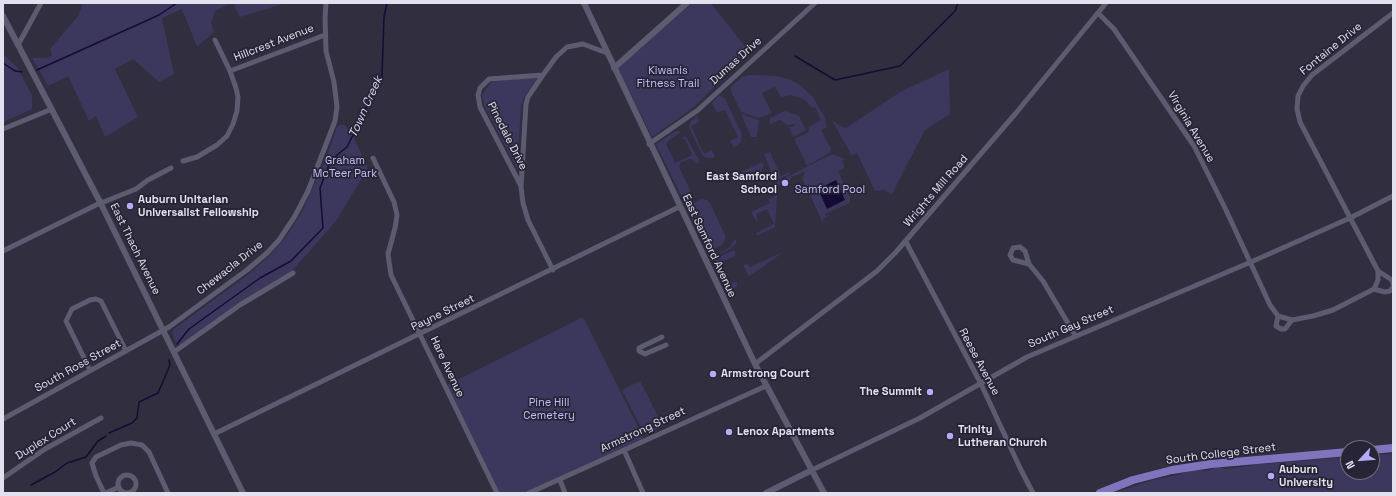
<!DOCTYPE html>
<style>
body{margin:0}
#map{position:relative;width:1396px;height:496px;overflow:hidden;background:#302e3f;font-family:"Space Grotesk",sans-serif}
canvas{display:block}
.frame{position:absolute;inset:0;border:4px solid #e2e1ed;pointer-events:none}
.north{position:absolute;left:1340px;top:440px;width:40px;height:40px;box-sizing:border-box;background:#262435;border:1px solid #71707f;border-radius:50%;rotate:244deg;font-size:11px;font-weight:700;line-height:16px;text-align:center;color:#e2e1ed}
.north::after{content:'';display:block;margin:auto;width:14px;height:18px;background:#b5acf8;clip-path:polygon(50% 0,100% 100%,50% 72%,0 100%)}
</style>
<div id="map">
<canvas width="1396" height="496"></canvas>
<div class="frame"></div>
<div class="north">N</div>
</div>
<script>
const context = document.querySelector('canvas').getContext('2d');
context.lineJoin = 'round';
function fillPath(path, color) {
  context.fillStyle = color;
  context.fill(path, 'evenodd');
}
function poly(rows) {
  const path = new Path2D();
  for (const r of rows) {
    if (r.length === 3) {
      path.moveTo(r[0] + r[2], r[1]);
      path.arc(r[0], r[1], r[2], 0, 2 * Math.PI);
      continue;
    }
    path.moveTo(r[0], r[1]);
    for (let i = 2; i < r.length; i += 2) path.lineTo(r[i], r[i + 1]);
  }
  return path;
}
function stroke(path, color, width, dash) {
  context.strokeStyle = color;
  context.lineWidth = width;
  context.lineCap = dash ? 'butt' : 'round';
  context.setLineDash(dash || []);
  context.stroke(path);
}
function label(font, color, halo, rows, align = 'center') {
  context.font = font + ' "Space Grotesk",sans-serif';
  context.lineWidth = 3.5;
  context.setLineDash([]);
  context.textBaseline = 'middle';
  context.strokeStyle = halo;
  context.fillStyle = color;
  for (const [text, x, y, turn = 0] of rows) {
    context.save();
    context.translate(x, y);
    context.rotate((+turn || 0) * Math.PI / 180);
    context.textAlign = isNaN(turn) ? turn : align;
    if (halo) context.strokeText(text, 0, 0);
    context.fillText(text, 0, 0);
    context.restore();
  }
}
fillPath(poly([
 [83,3,232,3,215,11,211,23,214,32,197,47,182,9,162,18,174,74,159,82,133,59,115,69,138,117,105,137,96,116,89,121,68,76,48,86,32,58,45,58,52,56,50,49,78,16],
 [233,3,286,3,240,17],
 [692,3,711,3,751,54,723,78,694,107,652,137,618,68],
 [3,54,17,67,32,95,32,109,3,122],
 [949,69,950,114,925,130,892,194,884,190,875,191,857,153,852,156,832,120,840,126,846,128,900,92],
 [749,75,778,76,791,80,800,85,813,97,825,118,827,127,821,130,831,149,829,153,807,166,794,139,808,133,809,127,821,120,815,107,812,108,805,100,791,95,781,97,775,87,762,93,772,113,759,118,741,112,730,89,731,87,742,77],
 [539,77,525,95,521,106,517,169,484,105,482,95,490,83,497,81],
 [719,95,725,99,742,134,741,142,734,148,730,141,738,137,725,110,717,113,712,103],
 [785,111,799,116,806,130,793,137,789,127,793,127,795,125,794,124,787,125,780,120,770,124,769,120,770,118],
 [741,114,759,120,757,137,751,137],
 [697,116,699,122,691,126,704,154,712,150,715,156,713,158,708,158,703,156,689,128,690,122],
 [340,125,344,125,350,130,368,168,336,221,294,269,239,303,181,345,176,344,172,332,174,329,249,274,270,255,285,238,301,214,327,156,337,127],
 [676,131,681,132,669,140,666,144,675,163,692,155,685,139,682,139,685,135,700,162,696,164,694,158,695,164,693,160,690,159,681,162,679,167,692,194,685,197,680,194,656,144],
 [770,152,781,176,789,172,790,174,775,181,764,154],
 [832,154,845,159,842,161,845,168,838,171,850,197,850,203,825,214,826,216,831,215,823,219,823,223,802,178,805,172,791,177,791,179,778,186,778,189,775,183],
 [762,162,764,165,761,172,752,180,749,174,732,182,730,177],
 [777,195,775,227,757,236,756,233,774,224,767,209,756,214,758,220,756,221,751,212,770,203,768,199],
 [701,199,707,200,710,203,726,237,722,245,707,252,686,207],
 [734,240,736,240,736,243,732,248,716,256,717,258,734,250,735,252,735,256,717,264,728,283,737,282,737,287,728,291,711,258,730,247],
 [785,251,750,276,748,275,743,265,748,264,750,267],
 [583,317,645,441,529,493,497,493,445,386],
 [640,381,663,426,645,435,622,390],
 [1393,454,1393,493,1114,493,1153,480,1178,475,1198,467,1201,470,1208,471,1218,466,1225,469,1255,465,1257,463,1264,464,1348,457,1348,472,1372,472,1372,455]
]), '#3c375c');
fillPath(poly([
 [836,180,845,200,827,209,818,189]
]), '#160b35');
stroke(poly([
 [795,56,835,80,900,66,955,11,958,3],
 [3,63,15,71,22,72],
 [37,70,159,15,177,3],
 [177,344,189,329,260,278,291,261,323,228,320,188,331,160,347,147,382,76,384,17,387,3],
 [109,433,132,423,137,418,139,402,158,393,170,365,169,360],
 [31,485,55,472,67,463,86,457,98,441,106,436]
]), '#160b35', 1.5);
stroke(poly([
 [1098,13,1114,29,1194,146,1225,208,1270,305,1278,316,1292,320,1313,316,1333,310,1374,289,1378,280,1378,271,1300,122,1297,109,1298,96,1303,86,1312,75,1393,13],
 [18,45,41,3],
 [230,71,325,35],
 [3,129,52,109],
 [649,144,698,110,815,3],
 [373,158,394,202,397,215,395,228,388,254,391,275,497,493],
 [183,161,197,157,217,145,227,136,233,124,237,111,238,97,236,88,230,71,215,40],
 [521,186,480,107,478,95,480,88,489,79,543,75],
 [906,242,981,384,1021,470,1033,493],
 [1020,247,1025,251,1029,264,1013,260,1010,255,1013,248,1020,247],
 [3,251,96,205,136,189,148,180,171,168],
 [1029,264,1043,281,1075,335],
 [553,270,528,220,523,203,521,187,526,104,528,97,543,75,556,57,567,47,583,44,607,53],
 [1378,271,1392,280,1393,284],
 [1374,289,1385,292,1390,291,1393,287],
 [1278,316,1276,326,1281,329,1285,329,1292,320],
 [662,337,639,348,639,351,645,354,666,345],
 [174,352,240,305,293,273],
 [755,364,877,271,896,252,1016,113,1106,3],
 [90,370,66,321,72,309,90,300,96,299,101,301,126,351],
 [3,419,169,327,247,270,267,253,279,240,295,216,308,191,335,121,337,107,334,82,326,51,325,18,326,3],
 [214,434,679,207],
 [624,450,643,493],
 [812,470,920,418,1027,357,1251,262,1350,218,1393,196],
 [127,484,9],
 [3,478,45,449,101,418],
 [560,480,565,493],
 [104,493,96,476,92,463,96,457,121,445,131,443,142,445,149,452,168,493],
 [106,493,119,487],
 [529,493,766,386]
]), '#5d5b6f', 5);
stroke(poly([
 [584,3,755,364,824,493],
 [3,16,101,204,243,493],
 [614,68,687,3],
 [766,493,812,470]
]), '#5d5b6f', 6);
stroke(poly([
 [1372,450,1393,448],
 [1100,493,1133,480,1172,470,1211,464,1348,452]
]), '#7f74bd', 8);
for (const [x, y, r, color] of [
 [785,183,4,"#b5acf8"],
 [130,206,4,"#b5acf8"],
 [713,374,4,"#b5acf8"],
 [930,392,4,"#b5acf8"],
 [729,432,4,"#b5acf8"],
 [950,436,4,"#b5acf8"],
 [1271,476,4,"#b5acf8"]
]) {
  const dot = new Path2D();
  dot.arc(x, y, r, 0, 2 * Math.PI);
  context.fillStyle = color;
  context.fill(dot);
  stroke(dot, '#262435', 1.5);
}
label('11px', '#e2e1ed', '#262435', [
 ["Hillcrest Avenue",274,43,-21],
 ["Fontaine Drive",1331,49,-39],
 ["Dumas Drive",736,61,-42],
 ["Virginia Avenue",1191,127,59],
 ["Pinedale Drive",507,136,63],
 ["Wrights Mill Road",936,191,-49],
 ["East Samford Avenue",709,246,65],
 ["East Thach Avenue",135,249,64],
 ["Chewacla Drive",230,268,-38],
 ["Payne Street",443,313,-26],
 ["South Gay Street",1071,327,-23],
 ["Reese Avenue",979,362,62],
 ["South Ross Street",78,366,-29],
 ["Hare Avenue",447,367,65],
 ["Armstrong Street",643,430,-25],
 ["Duplex Court",46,439,-32],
 ["South College Street",1221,454,-7]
]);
label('11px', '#c5befc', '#262435', [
 ["Kiwanis",668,71],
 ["Fitness Trail",668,84],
 ["Graham",345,161],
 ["McTeer Park",345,174],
 ["Samford Pool",830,190],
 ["Pine Hill",549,403],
 ["Cemetery",549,416]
]);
label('bold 11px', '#e2e1ed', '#262435', [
 ["East Samford",777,177,"right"],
 ["School",777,190,"right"],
 ["Auburn Unitarian",138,200],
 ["Universalist Fellowship",138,213],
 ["Armstrong Court",721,374],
 ["The Summit",922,392,"right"],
 ["Trinity",958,430],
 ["Lutheran Church",958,443],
 ["Lenox Apartments",737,432],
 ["Auburn",1279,470],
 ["University",1279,483]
], 'left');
label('italic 12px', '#dad7f7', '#262435', [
 ["Town Creek",366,107,-66]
]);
</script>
